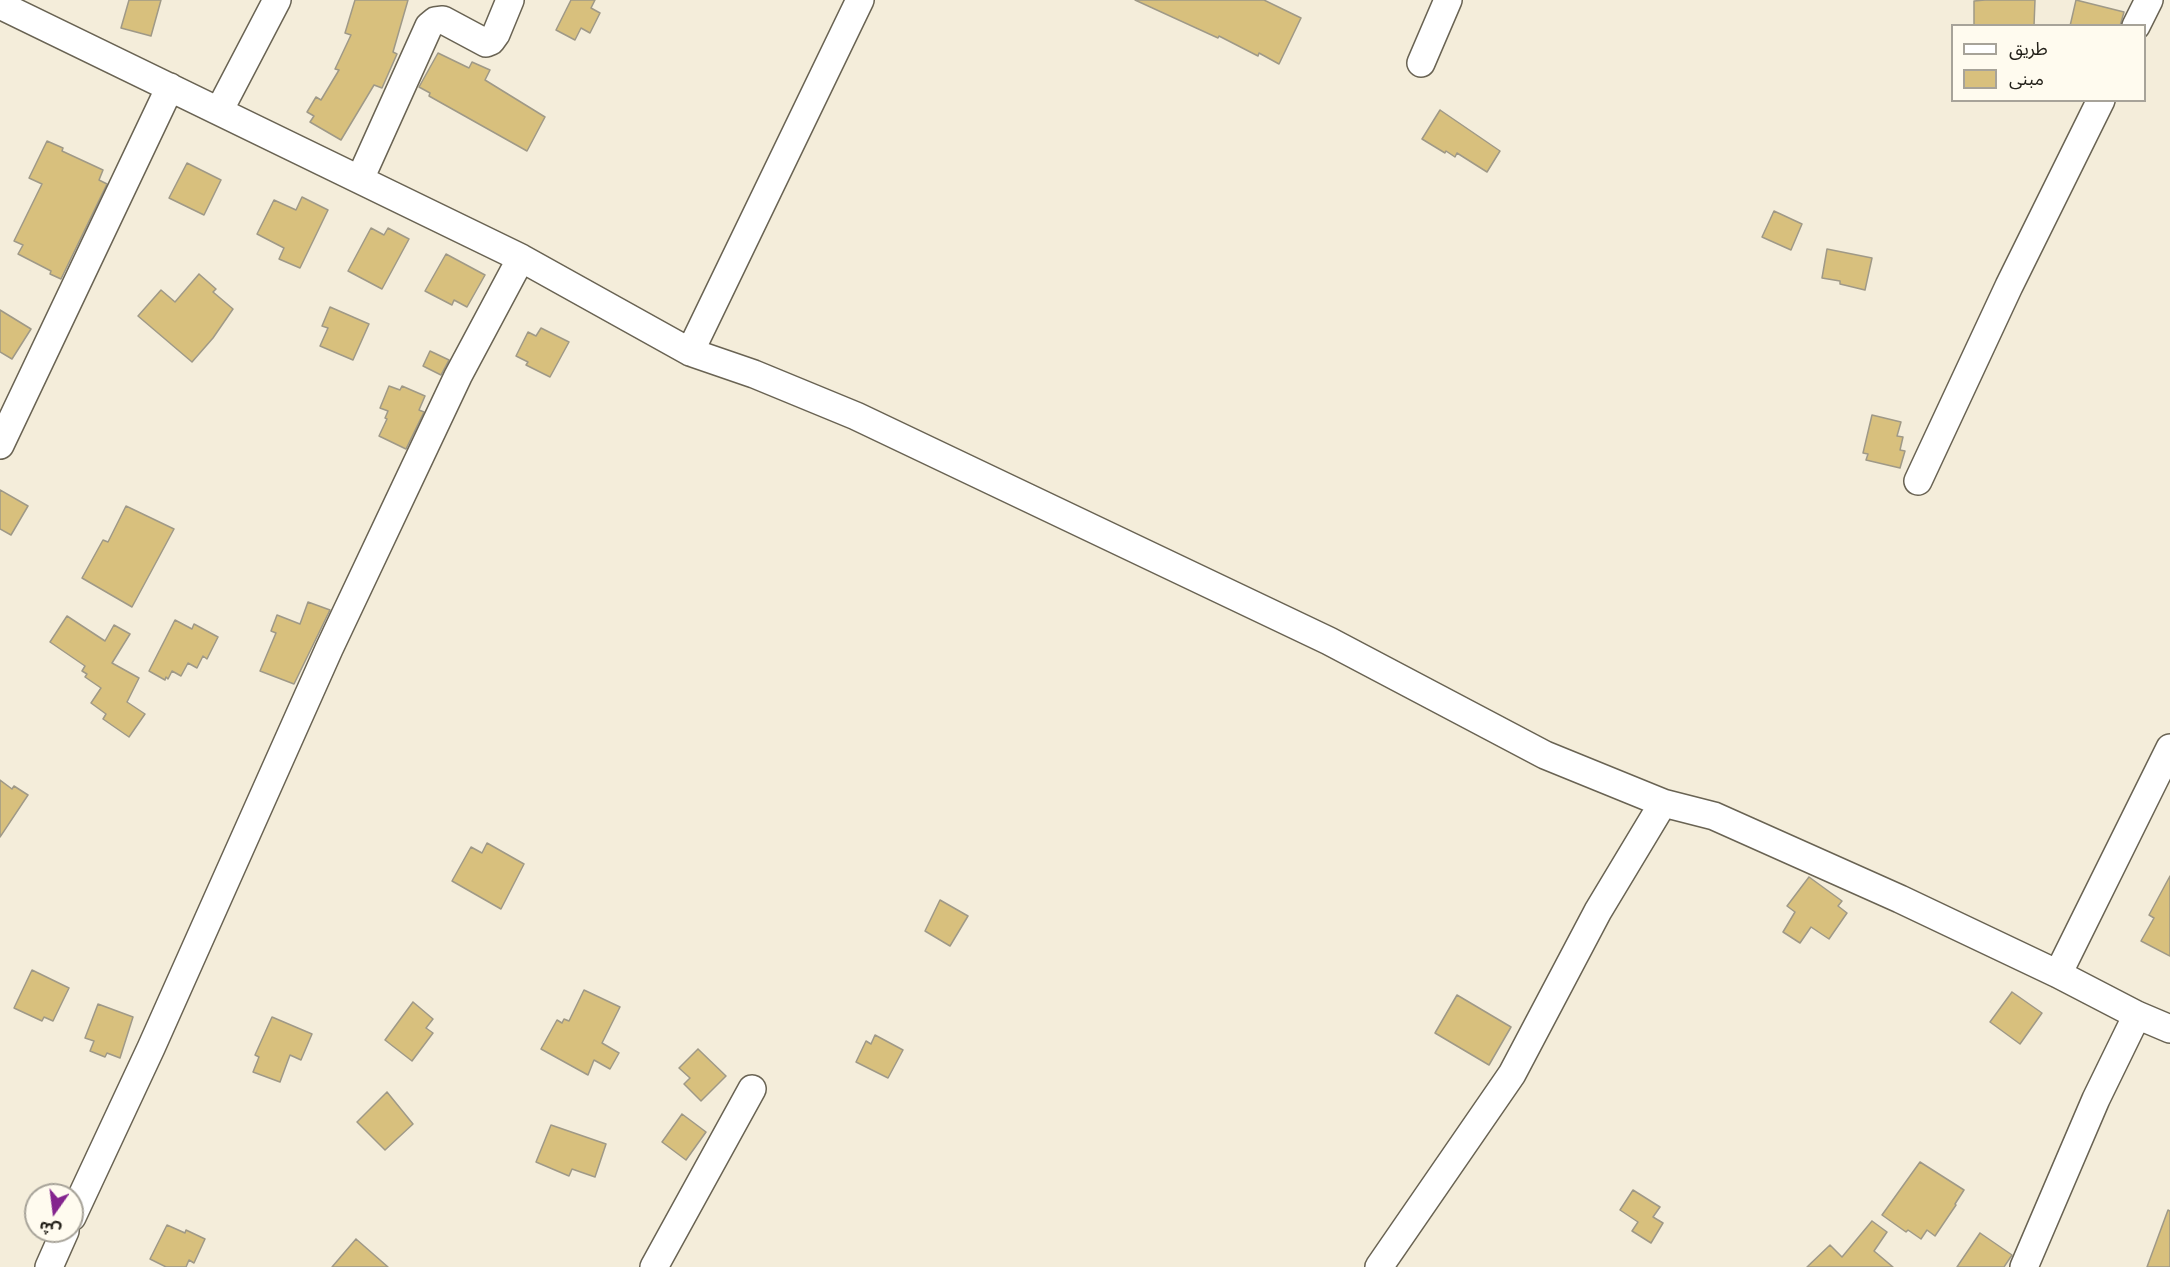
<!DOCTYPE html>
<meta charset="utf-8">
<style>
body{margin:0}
#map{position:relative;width:2170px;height:1267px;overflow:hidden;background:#f4edda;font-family:"DM Sans","Noto Sans Arabic",sans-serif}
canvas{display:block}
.legend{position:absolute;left:1951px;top:24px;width:195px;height:78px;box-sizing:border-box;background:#fffbef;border:2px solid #a7a399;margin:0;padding:8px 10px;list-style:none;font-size:18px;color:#232019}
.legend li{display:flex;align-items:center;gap:12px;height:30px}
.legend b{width:30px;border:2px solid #a7a399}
.north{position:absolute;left:24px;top:1183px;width:60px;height:60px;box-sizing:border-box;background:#fffbef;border:2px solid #a7a399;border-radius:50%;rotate:194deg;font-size:16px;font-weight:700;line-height:24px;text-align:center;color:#232019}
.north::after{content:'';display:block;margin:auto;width:21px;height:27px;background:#84248e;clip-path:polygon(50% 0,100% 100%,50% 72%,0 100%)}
</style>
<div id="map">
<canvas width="2170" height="1267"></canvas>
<ul class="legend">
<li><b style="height:8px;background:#fff"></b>طريق</li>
<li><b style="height:16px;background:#d8c07d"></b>مبنى</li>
</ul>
<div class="north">ش</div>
</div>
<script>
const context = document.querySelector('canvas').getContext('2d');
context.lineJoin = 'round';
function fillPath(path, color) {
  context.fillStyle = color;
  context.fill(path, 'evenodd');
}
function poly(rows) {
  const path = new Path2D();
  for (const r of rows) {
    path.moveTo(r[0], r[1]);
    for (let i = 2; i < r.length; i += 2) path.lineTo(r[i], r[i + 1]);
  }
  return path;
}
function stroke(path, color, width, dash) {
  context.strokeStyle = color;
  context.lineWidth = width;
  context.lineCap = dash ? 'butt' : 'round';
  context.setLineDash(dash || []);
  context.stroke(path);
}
const building = poly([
 [129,0,161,0,151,36,121,28,129,0],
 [355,0,408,0,393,52,397,54,382,88,374,85,341,140,310,122,314,116,307,112,316,97,321,100,339,70,335,69,351,35,345,33,355,0],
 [571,0,595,0,591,8,600,13,590,33,581,28,575,40,556,30,571,0],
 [1135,0,1264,0,1301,18,1279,64,1259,53,1258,56,1219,36,1218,38,1135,0],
 [1985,0,2035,0,2034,26,1974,26,1974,1,1985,0],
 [2076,0,2124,12,2120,26,2070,26,2076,0],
 [438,53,469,68,472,62,490,70,485,80,545,117,527,151,429,96,430,93,419,87,438,53],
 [1440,110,1500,151,1487,172,1457,153,1455,157,1446,151,1445,153,1422,139,1440,110],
 [47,141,63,148,62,151,103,170,99,180,107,184,61,279,50,274,51,271,18,254,23,245,14,241,42,184,29,178,47,141],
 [187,163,221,180,204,215,169,198,187,163],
 [302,197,328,210,300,268,279,259,284,248,257,234,274,200,296,210,302,197],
 [1774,211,1802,224,1791,250,1762,237,1774,211],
 [371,228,384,235,388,228,409,239,382,289,348,271,371,228],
 [1827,249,1872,258,1865,290,1840,284,1840,281,1822,278,1827,249],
 [446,254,485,275,467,307,454,300,452,305,425,291,446,254],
 [199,274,216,289,213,292,233,309,213,338,192,362,138,316,161,290,175,302,199,274],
 [330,307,369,324,353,360,320,346,328,328,322,326,330,307],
 [0,310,31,329,12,359,0,352,0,310],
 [541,328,569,342,550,377,526,365,528,362,516,356,528,332,536,336,541,328],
 [430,351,449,360,441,375,423,366,430,351],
 [389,386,400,390,402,386,425,396,419,410,424,412,406,449,379,436,387,419,385,418,388,411,380,408,389,386],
 [1872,415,1901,422,1897,436,1903,437,1900,450,1905,451,1900,468,1866,460,1868,454,1863,453,1872,415],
 [0,490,28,506,11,535,0,529,0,490],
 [126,506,174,529,132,607,82,578,103,540,108,542,126,506],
 [308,602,330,610,294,684,260,671,276,633,271,631,277,615,300,624,308,602],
 [67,616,105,641,114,625,130,634,112,663,139,678,127,702,145,714,129,737,103,719,106,714,91,703,101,688,85,677,87,674,82,671,85,666,50,642,67,616],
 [175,620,192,629,194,624,218,637,207,659,203,656,197,668,188,663,181,676,172,671,168,679,166,677,165,680,149,671,175,620],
 [0,780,12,789,14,786,28,795,0,837,0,780],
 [487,843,524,864,501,909,452,881,471,847,482,853,487,843],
 [2170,876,2170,956,2141,941,2154,918,2149,915,2170,876],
 [1809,877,1842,901,1838,906,1847,913,1829,939,1811,927,1800,943,1783,932,1795,912,1787,906,1809,877],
 [940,900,968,916,950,946,925,931,940,900],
 [32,970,69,988,53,1021,44,1017,42,1021,14,1008,32,970],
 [584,990,620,1007,602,1043,619,1053,610,1069,594,1060,588,1075,541,1049,557,1020,562,1023,564,1019,569,1021,584,990],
 [2012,992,2042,1013,2020,1044,1990,1022,2012,992],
 [1457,995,1511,1027,1489,1065,1435,1033,1457,995],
 [413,1002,433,1019,426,1028,433,1033,412,1061,385,1040,413,1002],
 [98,1004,133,1017,120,1058,107,1053,105,1057,90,1051,94,1041,85,1038,98,1004],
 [272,1017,312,1034,301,1060,290,1055,280,1082,253,1072,259,1057,255,1055,272,1017],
 [875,1035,903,1050,888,1078,856,1062,866,1041,871,1044,875,1035],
 [698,1049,726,1076,701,1101,684,1084,690,1078,679,1068,698,1049],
 [387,1092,413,1124,385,1150,357,1122,387,1092],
 [682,1114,706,1132,686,1160,662,1142,682,1114],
 [551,1125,606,1144,595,1177,572,1169,569,1176,536,1162,551,1125],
 [1920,1162,1964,1190,1955,1204,1956,1205,1935,1236,1927,1230,1921,1239,1908,1230,1906,1232,1882,1215,1920,1162],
 [1633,1190,1660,1207,1653,1217,1663,1223,1651,1243,1632,1231,1638,1222,1620,1210,1633,1190],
 [2168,1210,2170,1211,2170,1267,2147,1267,2168,1210],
 [1872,1221,1887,1232,1874,1251,1893,1267,1807,1267,1830,1245,1842,1257,1872,1221],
 [167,1225,185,1233,186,1230,205,1239,194,1263,189,1260,186,1267,166,1267,150,1259,167,1225],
 [1980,1233,2012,1255,2004,1267,1957,1267,1980,1233],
 [356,1239,388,1267,332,1267,356,1239]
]);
fillPath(building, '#d8c07d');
stroke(building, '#9f9987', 1.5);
const minor = poly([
 [0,5,521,258,690,352,754,374,856,416,1329,641,1545,755,1663,803,1714,816,1900,899,2058,974,2137,1015,2170,1029],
 [2136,26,2149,0],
 [1421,63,1448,0],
 [219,111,277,0],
 [360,179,429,26,435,21,443,20,486,43,491,41,496,34,510,0],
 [690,352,860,0],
 [0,445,170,87],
 [1918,481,2009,286,2101,100],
 [2058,974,2170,748],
 [72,1217,151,1048,329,649,458,376,521,258],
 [49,1267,65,1231],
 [654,1267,752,1089],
 [1379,1267,1512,1074,1598,911,1663,803],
 [2024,1267,2096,1099,2137,1015]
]);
stroke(minor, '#696353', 30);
stroke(minor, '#fff', 27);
</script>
